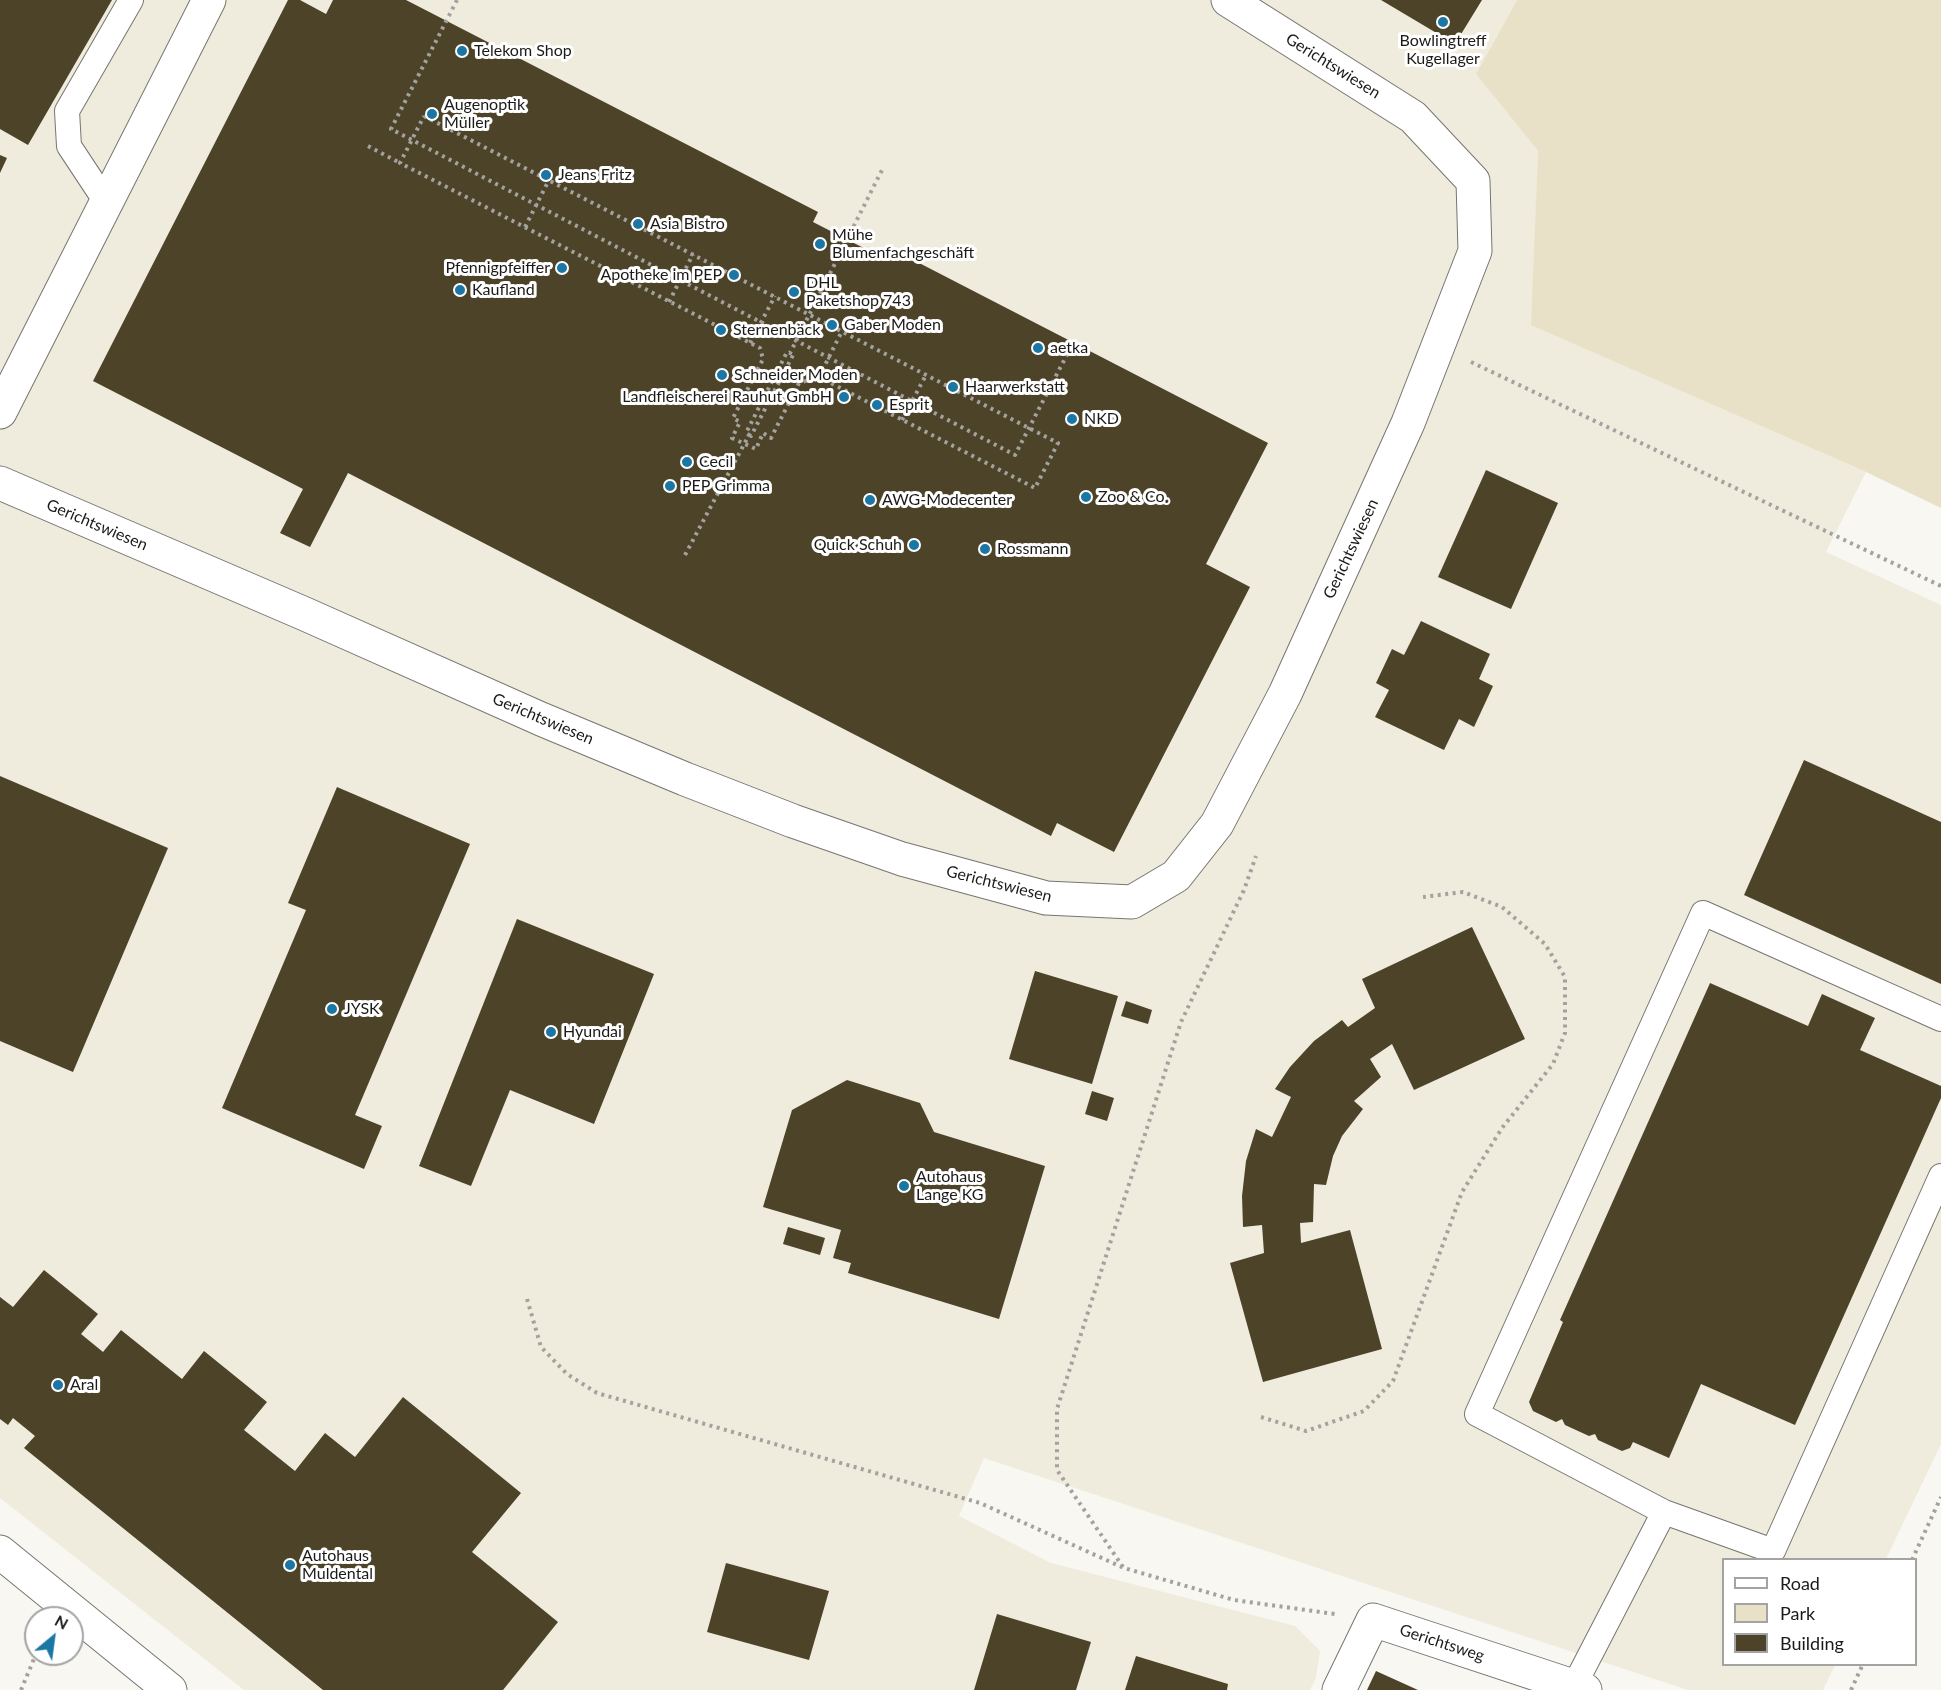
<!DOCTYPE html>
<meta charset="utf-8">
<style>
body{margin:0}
#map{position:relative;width:1941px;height:1690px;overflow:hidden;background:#f8f7f1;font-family:Lato,sans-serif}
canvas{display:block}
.legend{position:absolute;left:1722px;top:1558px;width:195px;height:108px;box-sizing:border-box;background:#fff;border:2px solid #a4a3a3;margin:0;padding:8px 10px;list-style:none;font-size:18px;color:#1b1a18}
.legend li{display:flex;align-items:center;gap:12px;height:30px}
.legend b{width:30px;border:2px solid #a4a3a3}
.north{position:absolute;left:24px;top:1606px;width:60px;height:60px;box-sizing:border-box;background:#fff;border:2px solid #a4a3a3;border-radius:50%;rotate:29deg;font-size:16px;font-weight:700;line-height:24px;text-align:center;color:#1b1a18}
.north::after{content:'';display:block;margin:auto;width:21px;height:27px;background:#1b76a4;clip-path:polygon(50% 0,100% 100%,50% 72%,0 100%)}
</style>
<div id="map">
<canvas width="1941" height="1690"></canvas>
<ul class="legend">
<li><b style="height:8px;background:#fff"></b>Road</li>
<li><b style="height:16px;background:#e9e1c7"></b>Park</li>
<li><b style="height:16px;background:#4c4328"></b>Building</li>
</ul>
<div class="north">N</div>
</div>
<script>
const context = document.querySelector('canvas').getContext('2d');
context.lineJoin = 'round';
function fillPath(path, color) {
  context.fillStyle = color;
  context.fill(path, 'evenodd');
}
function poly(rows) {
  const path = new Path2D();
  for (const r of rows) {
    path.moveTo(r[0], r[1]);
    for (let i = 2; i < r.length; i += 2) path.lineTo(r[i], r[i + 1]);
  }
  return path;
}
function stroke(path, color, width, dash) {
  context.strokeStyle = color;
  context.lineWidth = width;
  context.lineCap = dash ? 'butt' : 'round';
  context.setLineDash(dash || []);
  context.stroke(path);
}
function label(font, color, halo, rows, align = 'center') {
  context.font = font + ' Lato,sans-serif';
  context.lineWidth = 6;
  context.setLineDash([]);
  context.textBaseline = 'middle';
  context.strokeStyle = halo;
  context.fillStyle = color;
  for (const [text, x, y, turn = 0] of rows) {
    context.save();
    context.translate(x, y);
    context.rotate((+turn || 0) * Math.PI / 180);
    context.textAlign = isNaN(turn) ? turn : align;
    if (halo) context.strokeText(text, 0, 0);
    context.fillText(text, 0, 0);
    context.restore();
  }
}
fillPath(poly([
 [0,0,1517,0,1476,74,1538,151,1532,325,1866,472,1826,552,1941,605,1941,1444,1886,1559,1724,1560,1724,1664,1835,1665,1823,1690,1688,1690,984,1458,959,1516,1051,1563,1295,1626,1320,1651,1316,1677,1310,1690,244,1690,0,1498]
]), '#efebdd');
fillPath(poly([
 [1517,0,1941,0,1941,508,1866,472,1531,325,1538,151,1476,74]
]), '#e9e1c7');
fillPath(poly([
 [0,0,112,0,28,145,0,129],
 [288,0,300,0,326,14,333,0,406,0,818,212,813,222,889,261,894,250,1268,443,1206,564,1250,587,1114,852,1057,823,1051,836,348,473,310,547,280,533,303,489,93,381],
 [1381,0,1482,0,1455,44],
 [0,155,7,158,0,173],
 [1486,470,1558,503,1511,609,1438,577],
 [1421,621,1490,654,1479,679,1493,686,1474,727,1459,719,1444,750,1375,717,1389,690,1376,683,1392,649,1404,655],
 [1804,760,1941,822,1941,984,1744,895],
 [0,776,168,848,73,1072,0,1041],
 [337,787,470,844,355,1115,382,1126,364,1169,222,1108,306,910,288,903],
 [517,919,654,974,594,1124,510,1090,471,1186,419,1166],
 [1472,927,1525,1039,1414,1090,1392,1044,1370,1059,1381,1077,1354,1101,1363,1109,1342,1136,1333,1156,1326,1185,1314,1184,1313,1222,1300,1223,1301,1243,1350,1230,1382,1349,1263,1382,1230,1263,1264,1253,1262,1225,1243,1227,1242,1196,1246,1161,1256,1129,1272,1137,1291,1097,1275,1089,1290,1067,1314,1041,1342,1020,1348,1027,1375,1008,1362,979],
 [1035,971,1118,996,1092,1084,1009,1059],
 [1710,983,1808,1026,1822,994,1875,1018,1860,1050,1941,1086,1941,1098,1795,1425,1701,1384,1669,1458,1633,1442,1630,1448,1622,1451,1598,1440,1595,1434,1589,1436,1565,1425,1562,1419,1556,1422,1533,1411,1529,1402,1563,1322,1560,1320],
 [1126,1001,1152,1010,1148,1024,1121,1016],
 [847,1080,920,1103,934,1132,1045,1166,999,1319,848,1273,851,1263,833,1258,841,1230,763,1207,792,1110],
 [1092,1091,1114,1098,1107,1121,1085,1114],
 [788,1227,825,1238,820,1255,783,1244],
 [44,1270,98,1314,81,1334,103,1352,121,1330,182,1379,204,1351,267,1402,244,1430,295,1471,325,1433,355,1457,403,1397,521,1493,472,1552,558,1622,503,1690,323,1690,24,1448,35,1436,13,1418,8,1425,0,1419,0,1297,13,1307],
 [726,1563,829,1591,809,1660,707,1632],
 [997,1614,1091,1642,1076,1690,974,1690],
 [1136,1656,1228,1684,1227,1690,1125,1690],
 [1376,1671,1418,1690,1367,1690]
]), '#4c4328');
const lane = poly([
 [106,202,69,146,67,111,131,0],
 [1941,1019,1703,913,1477,1414,1664,1512,1773,1551,1941,1176],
 [1574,1686,1664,1512]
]);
const street = poly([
 [0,412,209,0],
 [0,483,305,614,541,719,685,779,793,821,902,859,1046,898,1132,902,1176,876,1217,824,1285,694,1408,423,1475,251,1473,181,1413,117,1228,0],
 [1339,1690,1373,1620,1585,1690]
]);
const secondary = poly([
 [0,1552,170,1690]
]);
stroke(lane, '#777570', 26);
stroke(street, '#777570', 35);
stroke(secondary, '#777570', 35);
stroke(poly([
 [457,0,391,129,1015,455,1073,343],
 [424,116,1058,443,1035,488,819,377,799,383,771,438,763,433,756,449,732,438,740,422,733,418,763,359,760,348,400,163,424,116],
 [368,146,400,163],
 [1471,362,1941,586],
 [749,435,751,436,793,355,790,353],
 [685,555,749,435,746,433,787,352,790,353,882,170],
 [527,1299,541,1347,567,1374,597,1393,980,1503,1124,1568,1234,1600,1335,1614],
 [1261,1417,1306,1431,1364,1411,1393,1381,1462,1192,1502,1128,1553,1064,1565,1033,1565,977,1545,944,1502,907,1463,892,1423,897],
 [1912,1560,1941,1497],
 [1123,1567,1057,1470,1057,1409,1181,1022,1244,890,1256,856],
 [21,1690,36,1654],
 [1851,1690,1863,1664]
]), '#a3a29e', 4, [3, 4.5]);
stroke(lane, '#fff', 24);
stroke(street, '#fff', 33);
stroke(secondary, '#fff', 33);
stroke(poly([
 [525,227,549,180],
 [669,302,693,254],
 [750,343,775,296],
 [819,377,842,331],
 [902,420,926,375]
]), '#a3a29e', 4, [3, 4.5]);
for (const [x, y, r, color] of [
 [1443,22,6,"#1b76a4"],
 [462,51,6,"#1b76a4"],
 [432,114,6,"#1b76a4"],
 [546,175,6,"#1b76a4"],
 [638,224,6,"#1b76a4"],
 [820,244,6,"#1b76a4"],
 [562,268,6,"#1b76a4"],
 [734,275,6,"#1b76a4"],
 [460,290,6,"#1b76a4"],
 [794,292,6,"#1b76a4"],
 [832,325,6,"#1b76a4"],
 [721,330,6,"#1b76a4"],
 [1038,348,6,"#1b76a4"],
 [722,375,6,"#1b76a4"],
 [953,387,6,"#1b76a4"],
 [844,397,6,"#1b76a4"],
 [877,405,6,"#1b76a4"],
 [1072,419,6,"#1b76a4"],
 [687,462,6,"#1b76a4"],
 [670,486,6,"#1b76a4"],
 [1086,497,6,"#1b76a4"],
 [870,500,6,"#1b76a4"],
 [914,545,6,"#1b76a4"],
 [985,549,6,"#1b76a4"],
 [332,1009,6,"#1b76a4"],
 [551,1032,6,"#1b76a4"],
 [904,1186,6,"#1b76a4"],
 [58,1385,6,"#1b76a4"],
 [290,1565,6,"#1b76a4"]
]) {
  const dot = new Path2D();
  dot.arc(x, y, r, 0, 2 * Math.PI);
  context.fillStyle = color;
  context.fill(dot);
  stroke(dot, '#fff', 2);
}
label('16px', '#1b1a18', '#fff', [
 ["Bowlingtreff",1443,41,"center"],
 ["Kugellager",1443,59,"center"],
 ["Telekom Shop",474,51],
 ["Augenoptik",444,105],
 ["Müller",444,123],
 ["Jeans Fritz",558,175],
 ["Asia Bistro",650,224],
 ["Mühe",832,235],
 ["Blumenfachgeschäft",832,253],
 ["Pfennigpfeiffer",550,268,"right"],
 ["Apotheke im PEP",722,275,"right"],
 ["DHL",806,283],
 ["Paketshop 743",806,301],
 ["Kaufland",472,290],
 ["Gaber Moden",844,325],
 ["Sternenbäck",733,330],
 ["aetka",1050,348],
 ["Schneider Moden",734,375],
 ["Haarwerkstatt",965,387],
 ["Landfleischerei Rauhut GmbH",832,397,"right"],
 ["Esprit",889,405],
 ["NKD",1084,419],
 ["Cecil",699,462],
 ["PEP Grimma",682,486],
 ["Zoo & Co.",1098,497],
 ["AWG-Modecenter",882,500],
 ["Quick Schuh",902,545,"right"],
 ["Rossmann",997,549],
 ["JYSK",344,1009],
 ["Hyundai",563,1032],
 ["Autohaus",916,1177],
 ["Lange KG",916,1195],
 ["Aral",70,1385],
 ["Autohaus",302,1556],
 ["Muldental",302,1574]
], 'left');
label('16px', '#1b1a18', '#fff', [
 ["Gerichtswiesen",1333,66,32],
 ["Gerichtswiesen",97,525,23],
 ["Gerichtswiesen",1351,549,-65],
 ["Gerichtswiesen",543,719,23],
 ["Gerichtswiesen",999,884,14],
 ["Gerichtsweg",1442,1643,18]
]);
</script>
